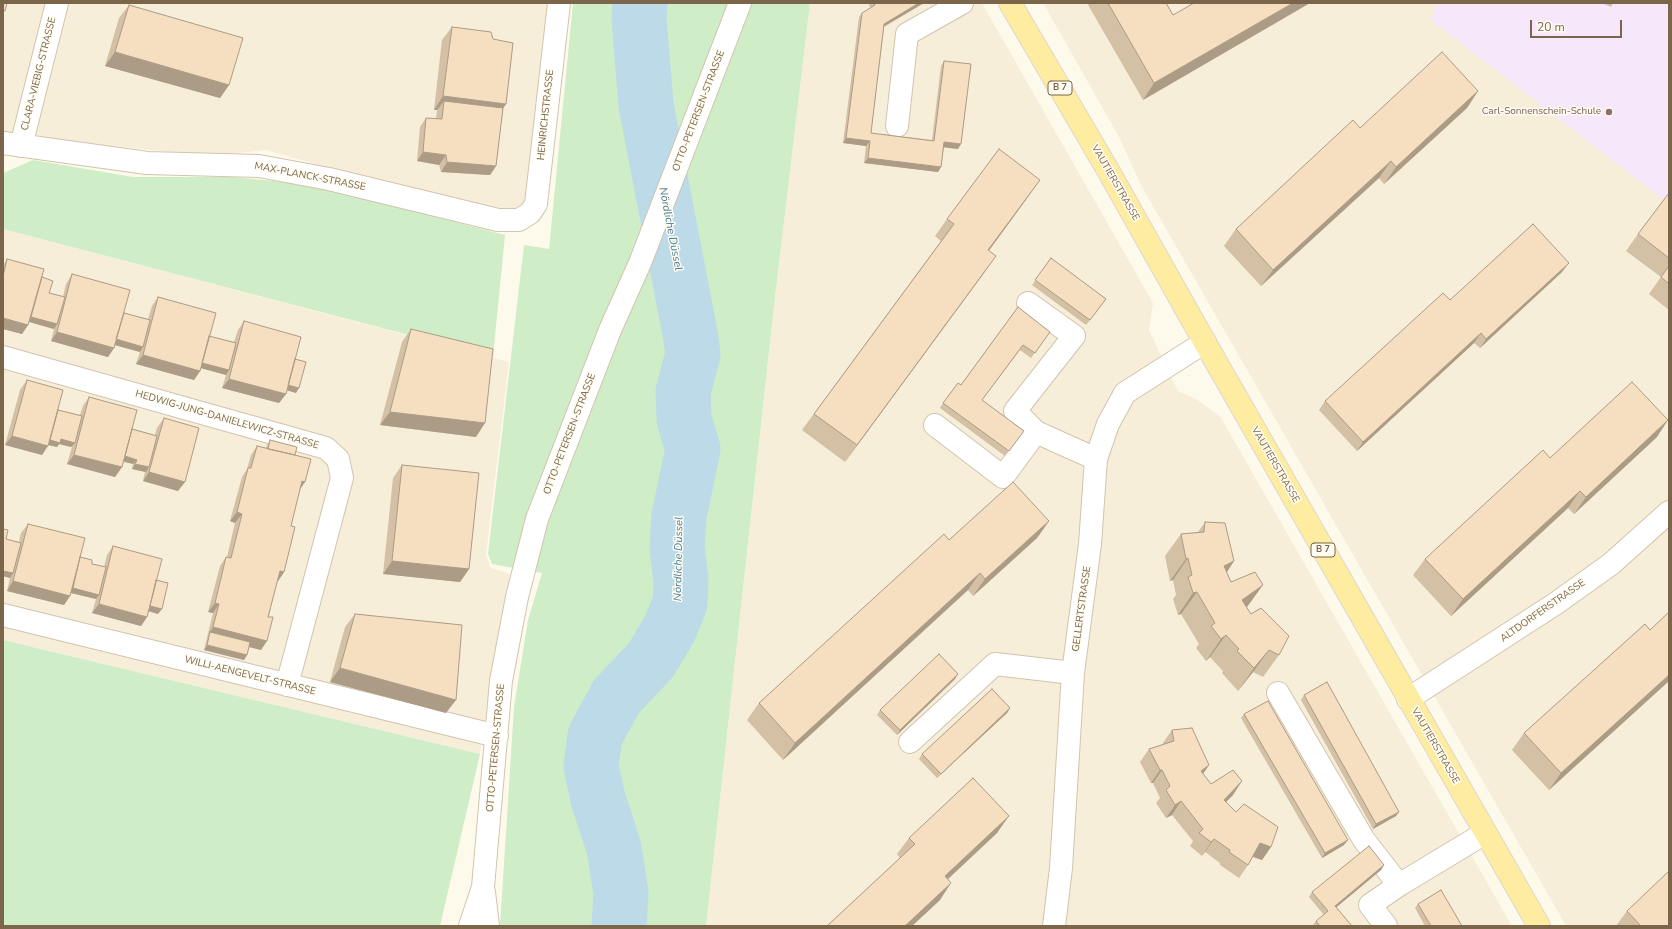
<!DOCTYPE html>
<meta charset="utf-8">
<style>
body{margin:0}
#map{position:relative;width:1672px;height:929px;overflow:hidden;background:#fefaeb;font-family:"Nunito Sans",sans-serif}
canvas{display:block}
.frame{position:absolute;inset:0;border:4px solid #7b654b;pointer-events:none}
.scale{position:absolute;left:1530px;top:20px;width:92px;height:18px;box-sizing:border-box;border:2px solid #7b654b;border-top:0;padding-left:5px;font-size:12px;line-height:14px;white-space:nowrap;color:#7b654b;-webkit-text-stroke:3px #fffcf2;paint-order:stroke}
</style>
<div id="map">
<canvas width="1672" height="929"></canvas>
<div class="frame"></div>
<div class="scale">20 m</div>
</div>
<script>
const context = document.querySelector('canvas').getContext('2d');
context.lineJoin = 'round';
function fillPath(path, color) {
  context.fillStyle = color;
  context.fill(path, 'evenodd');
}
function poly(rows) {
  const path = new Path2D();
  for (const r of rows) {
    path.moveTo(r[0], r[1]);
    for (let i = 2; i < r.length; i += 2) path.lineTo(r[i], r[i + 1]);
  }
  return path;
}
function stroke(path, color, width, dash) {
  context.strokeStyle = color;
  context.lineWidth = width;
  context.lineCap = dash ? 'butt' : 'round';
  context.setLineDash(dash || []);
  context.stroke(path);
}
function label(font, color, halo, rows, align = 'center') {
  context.font = font + ' "Nunito Sans",sans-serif';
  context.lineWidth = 3;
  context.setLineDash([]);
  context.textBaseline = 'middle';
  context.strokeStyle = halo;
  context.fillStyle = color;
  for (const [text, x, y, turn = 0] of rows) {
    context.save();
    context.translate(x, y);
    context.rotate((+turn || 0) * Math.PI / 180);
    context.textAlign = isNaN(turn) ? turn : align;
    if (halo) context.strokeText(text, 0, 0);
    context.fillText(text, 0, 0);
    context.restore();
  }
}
fillPath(poly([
 [3,3,550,3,524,222,490,214,266,150,208,156,25,137,3,131],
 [810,3,982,3,1153,303,1149,330,1178,391,1196,399,1220,416,1512,926,706,926,774,306],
 [1043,3,1669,3,1669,926,1566,926,1142,187,1118,135],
 [3,229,509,362,486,555,491,568,510,574,480,754,3,640]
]), '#f6eed8');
fillPath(poly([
 [1438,3,1669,3,1669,204,1431,20]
]), '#f7e7fb');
fillPath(poly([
 [573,3,810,3,774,306,706,926,500,926,514,707,528,620,542,573,492,564,488,554,524,245,549,249],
 [33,160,133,177,234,177,313,185,505,235,493,357,3,229,3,173],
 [3,640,480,754,440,926,3,926]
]), '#cfedc7');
stroke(poly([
 [619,926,621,893,614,848,598,799,591,766,595,736,616,697,651,660,669,630,680,603,681,581,677,547,679,516,693,449,684,419,683,392,693,354,690,333,646,105,639,18,640,3]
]), '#bddae9', 55);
const minor = poly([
 [897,126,907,34,962,3],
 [3,143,147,163,259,166,329,179,498,220,519,220,530,213,536,204,559,3],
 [21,146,57,3],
 [1028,303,1074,336,1015,411,1036,432],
 [3,357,326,448,338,459,342,478,287,685],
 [935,425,1003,477,1036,432,1096,459],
 [3,615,497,736],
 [1278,693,1364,840,1399,885],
 [1408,699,1555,604,1611,564,1669,512],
 [910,742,995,664,1073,673],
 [484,892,488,926],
 [470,926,483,887,501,681,517,597,537,519,610,330,640,263,740,3],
 [1054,926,1061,868,1073,673,1090,544,1096,459,1108,424,1125,393,1205,342],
 [1386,926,1370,905,1399,885,1485,833]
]);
const major = poly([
 [1010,3,1109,172,1208,348,1539,926]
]);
stroke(minor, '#d2c4ae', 24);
stroke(major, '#ddd7d0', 24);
stroke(minor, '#fff', 22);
stroke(major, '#feeda1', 22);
fillPath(poly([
 [871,3,924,3,884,27,871,133,932,140,941,66,944,61,958,149,944,147,941,167,938,172,864,163,866,146,843,143,859,17,862,13,871,8,869,5],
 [1087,3,1166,3,1173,15,1310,3,1143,100],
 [1602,3,1613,3,1611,7],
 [129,5,229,85,220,98,105,66,119,18],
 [452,27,506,104,503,108,496,166,490,175,441,172,439,165,417,161,420,127,426,118,436,119,437,110,434,110,442,40],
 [1478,91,1467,108,1384,184,1379,178,1261,286,1224,246,1236,229,1360,128],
 [1669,193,1669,310,1649,294,1661,277,1626,251,1638,234],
 [1028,197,989,250,984,273,845,462,802,430,941,241,935,236,947,219],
 [1051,258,1106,299,1086,325,1032,285],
 [7,259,42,277,49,293,63,297,66,284,72,274,124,313,148,319,152,306,158,297,209,336,234,342,238,330,244,321,295,359,296,393,287,390,286,394,279,403,222,388,226,375,201,368,200,371,194,380,136,364,140,352,115,345,114,348,108,357,51,341,54,329,29,322,28,325,22,334,3,329,3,266],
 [1562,272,1480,348,1474,343,1357,451,1319,410,1325,401,1450,300],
 [1018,307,1050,332,1031,358,1020,350,982,400,1024,431,1005,456,940,408,943,403,961,385],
 [411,329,476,437,380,425,402,342],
 [27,380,58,410,80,415,83,406,89,397,132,429,155,435,157,428,164,418,178,491,143,481,145,472,132,469,133,464,123,462,122,467,115,477,67,464,72,447,59,444,57,447,48,445,42,455,5,445,20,390],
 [1657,437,1574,514,1568,508,1451,616,1413,575,1425,559,1550,458],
 [270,440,295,455,299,490,291,526,284,572,278,581,277,581,261,650,249,647,247,655,244,660,204,650,213,613,208,612,220,566,226,557,227,557,235,523,230,521,242,477,247,469,251,455,257,446,266,448,267,445],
 [402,465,469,569,460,582,383,574,393,478],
 [1049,521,1037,538,973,596,968,590,783,760,747,720,759,703,949,540],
 [1205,522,1234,561,1227,572,1231,582,1247,608,1279,655,1263,677,1253,672,1238,691,1222,673,1223,671,1210,657,1206,661,1196,648,1199,644,1181,614,1178,615,1173,599,1176,595,1173,580,1170,581,1165,556,1181,534,1198,532],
 [28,524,80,557,92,564,104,567,107,555,113,546,156,580,158,614,148,611,147,617,141,626,92,613,96,599,71,593,70,596,64,605,7,591,10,578,3,576,3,529,6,539,19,542,21,533],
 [1669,612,1669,681,1549,790,1512,750,1524,733,1650,630],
 [355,614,446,713,330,682,345,627],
 [955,679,897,735,877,715,880,710],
 [1304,695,1396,816,1373,829,1301,700],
 [1010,708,1007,713,937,778,919,759,922,754],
 [1244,714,1344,845,1322,858,1241,718],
 [1172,730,1209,765,1203,774,1211,784,1233,795,1226,802,1271,847,1262,860,1253,857,1248,865,1239,878,1220,865,1220,863,1205,852,1202,856,1190,846,1193,841,1172,815,1166,818,1156,803,1160,798,1153,783,1151,783,1140,762,1149,749,1163,744,1163,743],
 [997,833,948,879,940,900,912,926,827,926,900,858,897,854,909,838],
 [1384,865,1381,870,1336,907,1352,926,1313,926,1313,925,1316,921,1324,915,1309,897,1312,892],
 [1418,904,1462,926,1425,926,1415,908],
 [1627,911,1669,926,1616,926]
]), '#d3c0a5');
fillPath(poly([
 [919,3,924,3,881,28,884,24],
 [1293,3,1310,3,1143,100,1154,83],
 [115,52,229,85,220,98,105,66],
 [1478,91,1467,108,1384,184,1396,167],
 [443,96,506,104,497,118,444,101,437,110,434,110],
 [846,138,870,141,866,146,843,143],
 [944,142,961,144,958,149,941,147],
 [423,152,446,155,439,165,417,161],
 [868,158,941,167,938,172,864,163],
 [1391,161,1379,178,1261,286,1273,270],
 [447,162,496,166,490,175,441,172],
 [1040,180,1028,197,977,267,988,250],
 [996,256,984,273,845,462,857,445],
 [1569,263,1562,272,1480,348,1486,339],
 [29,316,57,324,54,329,26,321],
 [3,318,28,325,22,334,3,329],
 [57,332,114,348,108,357,51,341],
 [1481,333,1474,343,1357,451,1363,442],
 [115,339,143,347,140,352,111,344],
 [143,355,200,371,194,380,136,364],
 [200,362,229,370,226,375,197,367],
 [229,379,286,394,279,403,222,388],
 [286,385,299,388,296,393,283,389],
 [390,412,485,423,476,437,380,425],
 [1668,420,1657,437,1574,514,1586,497],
 [12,436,48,446,42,455,5,445],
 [48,439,61,439,75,443,71,447,59,444,57,447,44,444],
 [74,455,122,467,115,477,67,464],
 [123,456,137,460,133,464,120,460],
 [135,464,149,467,146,472,132,469],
 [149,472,185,482,178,491,143,481],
 [302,481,305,482,299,491],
 [1580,491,1568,508,1451,616,1463,599],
 [237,512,242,514,235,523,230,521],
 [1049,521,1037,538,973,596,985,579],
 [1188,558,1173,580,1170,581,1186,559],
 [392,561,469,569,460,582,383,574],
 [1234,561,1219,584,1224,566],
 [3,571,13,573,10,578,3,576],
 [280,571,284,572,278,581,273,580],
 [980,573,968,590,783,760,795,743],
 [13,581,70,596,64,605,7,591],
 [1263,585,1247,607,1226,622,1242,600],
 [71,587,99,595,96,599,67,592],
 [1197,592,1181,614,1178,615,1193,593],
 [215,603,219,604,213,613,208,612],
 [99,604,147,617,141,626,92,613],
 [148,605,162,609,158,614,145,610],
 [213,627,267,641,261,650,209,637,210,632],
 [1226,635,1210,657,1206,661,1221,639],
 [207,645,247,655,244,660,204,650],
 [1269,650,1253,672,1238,691,1254,668],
 [340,668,456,700,446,713,330,682],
 [958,674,955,679,897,735,900,730],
 [1669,675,1669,681,1549,790,1561,773],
 [1010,708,1007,713,937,778,941,774],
 [1209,765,1200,778,1201,771],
 [1160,770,1162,770,1153,783,1151,783],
 [1242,781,1233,795,1215,813,1224,800],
 [1181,801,1172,815,1166,818,1175,805],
 [1399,812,1396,816,1373,829,1376,824],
 [1009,816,997,833,933,893,945,876],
 [1214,839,1205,852,1202,856,1211,842],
 [1348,840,1344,845,1322,858,1325,853],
 [1260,843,1271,847,1262,860,1251,856],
 [1384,865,1381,870,1332,911,1335,906],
 [951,883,940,900,912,926,905,926]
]), '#ac9c86');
const building = poly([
 [3,3,7,3,5,11,3,10,3,3],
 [874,3,919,3,884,24,871,133,934,141,944,61,971,64,961,144,944,142,941,167,868,158,870,141,846,138,862,13,875,5,874,3],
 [1108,3,1166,3,1173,15,1194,3,1293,3,1154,83,1108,3],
 [129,5,243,38,229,85,115,52,129,5],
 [452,27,491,32,493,39,513,43,506,104,443,96,452,27],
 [1442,52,1478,91,1396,167,1391,161,1273,270,1236,229,1353,120,1360,128,1442,52],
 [444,101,503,108,496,166,447,162,446,155,423,152,426,118,442,119,444,101],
 [999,149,1040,180,988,250,996,256,857,445,814,414,954,224,947,219,999,149],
 [1669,193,1669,258,1638,234,1669,193],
 [1533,224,1569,263,1486,339,1481,333,1363,442,1325,401,1443,293,1450,300,1533,224],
 [1051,258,1106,299,1090,320,1035,280,1051,258],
 [7,259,44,269,28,325,3,318,3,276,7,259],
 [1669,266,1669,284,1661,277,1669,266],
 [72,274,130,290,114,348,57,332,72,274],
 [42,277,53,281,49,293,65,297,57,324,31,317,42,277],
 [158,297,216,313,200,371,143,355,158,297],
 [1018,307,1050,332,1035,353,1023,345,982,400,1024,431,1009,451,943,403,958,383,961,385,1018,307],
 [124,313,150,320,143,347,116,339,124,313],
 [244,321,301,337,286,394,229,379,244,321],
 [411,329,493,349,485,423,390,412,411,329],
 [209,336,236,343,229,370,202,363,209,336],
 [295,359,306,362,299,388,288,385,295,359],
 [27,380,63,390,48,446,12,436,27,380],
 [1632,382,1668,420,1586,497,1580,491,1463,599,1425,559,1543,450,1550,458,1632,382],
 [89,397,137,410,122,467,74,455,89,397],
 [58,410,82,416,75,443,61,439,60,443,50,440,58,410],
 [164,418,199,428,185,482,149,472,164,418],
 [132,429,157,436,149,467,135,464,137,460,125,456,132,429],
 [270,440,297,447,295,455,268,449,270,440],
 [257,446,311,459,305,482,302,481,291,526,295,527,284,572,280,571,268,617,273,617,267,641,213,627,219,604,215,603,226,557,231,558,242,514,237,512,248,468,251,468,257,446],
 [402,465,479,473,469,569,392,561,402,465],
 [1013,482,1049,521,985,579,980,573,795,743,759,703,944,534,949,540,1013,482],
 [1205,522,1225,523,1234,561,1224,566,1231,582,1255,572,1263,585,1242,600,1251,614,1261,608,1289,636,1279,655,1269,650,1254,668,1237,651,1239,649,1226,635,1221,639,1211,626,1215,623,1197,592,1193,593,1188,577,1192,575,1188,558,1186,559,1181,534,1204,532,1205,522],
 [28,524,85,538,70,596,13,581,28,524],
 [3,529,8,530,6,539,21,543,13,573,3,571,3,529],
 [113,546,162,559,147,617,99,604,113,546],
 [80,557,92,560,92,564,106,567,99,595,73,588,80,557],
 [156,580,168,583,162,609,150,606,156,580],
 [1669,612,1669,675,1561,773,1524,733,1645,624,1650,630,1669,612],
 [355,614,462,625,456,700,340,668,355,614],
 [210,632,250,642,247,655,207,645,210,632],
 [939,654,958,674,900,730,880,710,939,654],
 [1327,682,1399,812,1376,824,1304,695,1327,682],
 [992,689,1010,708,941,774,922,754,992,689],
 [1268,701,1348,840,1325,853,1244,714,1268,701],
 [1192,728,1209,765,1201,771,1211,784,1233,770,1242,781,1224,800,1236,812,1244,804,1278,827,1271,847,1260,843,1248,865,1229,852,1230,850,1214,839,1211,842,1199,833,1203,829,1181,801,1175,805,1166,790,1170,786,1162,770,1160,770,1149,749,1174,741,1172,730,1192,728],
 [973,778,1009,816,945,876,951,883,905,926,827,926,915,844,909,838,973,778],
 [1369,846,1384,865,1335,906,1352,926,1320,926,1316,921,1328,911,1312,892,1369,846],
 [1669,871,1669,926,1641,926,1627,911,1669,871],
 [1441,890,1462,926,1431,926,1418,904,1441,890]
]);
fillPath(building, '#f5dfc0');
stroke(building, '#ac9c86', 1);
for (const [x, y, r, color] of [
 [1609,112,4,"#8d6e63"]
]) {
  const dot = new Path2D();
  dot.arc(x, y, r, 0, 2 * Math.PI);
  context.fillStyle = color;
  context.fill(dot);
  stroke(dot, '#fffcf2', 1.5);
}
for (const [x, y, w] of [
 [1060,88,24],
 [1323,550,24]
]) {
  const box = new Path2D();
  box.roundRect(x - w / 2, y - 7, w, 14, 3);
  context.fillStyle = '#fffcf2';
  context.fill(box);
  stroke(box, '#7b654b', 1);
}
label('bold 9px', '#7b654b', null, [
 ["B 7",1060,88],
 ["B 7",1323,550]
]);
label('10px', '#7b654b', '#fffcf2', [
 ["CLARA-VIEBIG-STRASSE",39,74,-76],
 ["OTTO-PETERSEN-STRASSE",699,111,-69],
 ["HEINRICHSTRASSE",546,115,-84],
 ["MAX-PLANCK-STRASSE",310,177,11],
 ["VAUTIERSTRASSE",1115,183,60],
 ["HEDWIG-JUNG-DANIELEWICZ-STRASSE",227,420,16],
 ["OTTO-PETERSEN-STRASSE",570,434,-69],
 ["VAUTIERSTRASSE",1275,465,60],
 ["GELLERTSTRASSE",1082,609,-82],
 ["ALTDORFERSTRASSE",1543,611,-35],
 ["WILLI-AENGEVELT-STRASSE",250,676,14],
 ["VAUTIERSTRASSE",1435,746,60],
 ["OTTO-PETERSEN-STRASSE",496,748,-85]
]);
label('10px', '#785e54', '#fffcf2', [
 ["Carl-Sonnenschein-Schule",1601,112]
], 'right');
label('italic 11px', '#457a97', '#fffcf2', [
 ["Nördliche Düssel",670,229,79],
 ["Nördliche Düssel",679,559,-89]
]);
</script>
